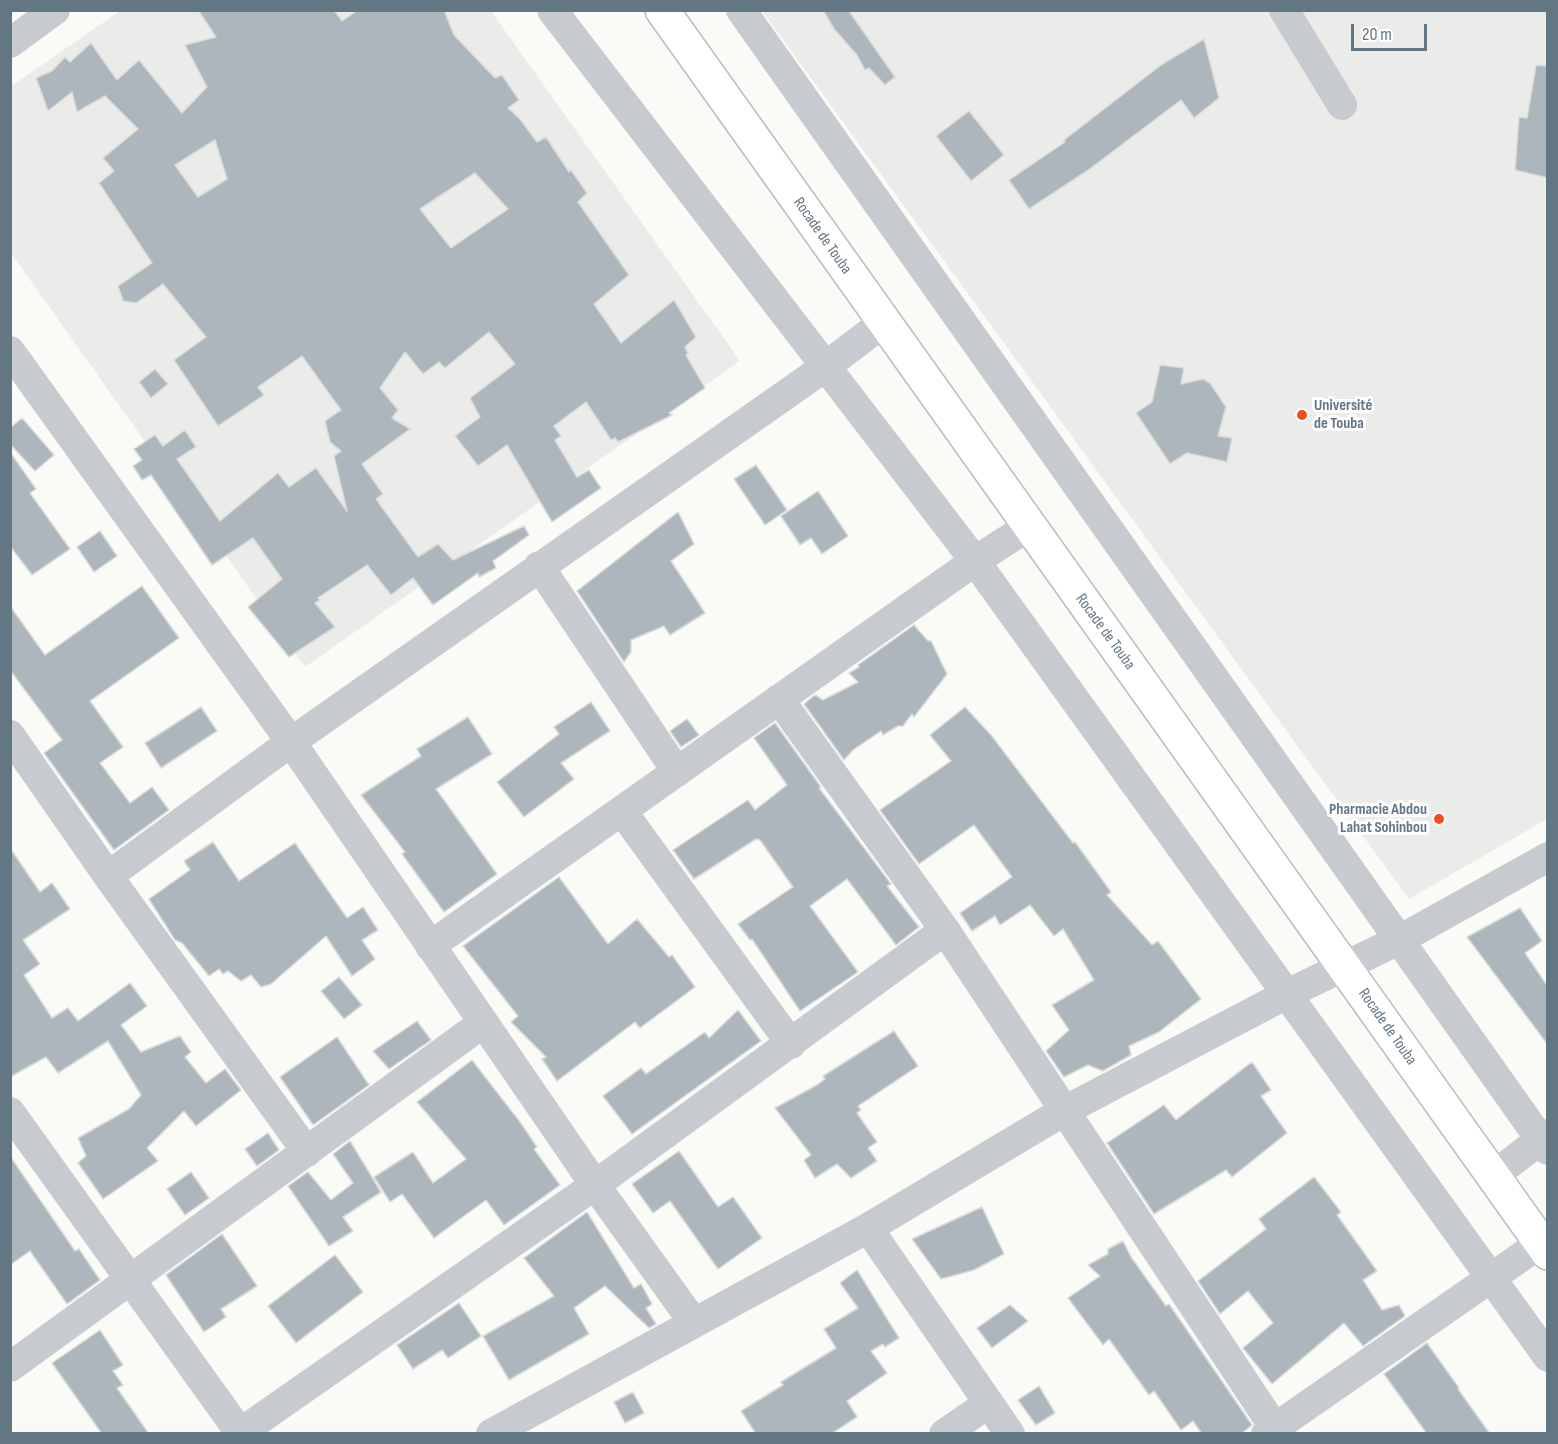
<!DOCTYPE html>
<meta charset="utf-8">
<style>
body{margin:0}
#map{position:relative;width:1558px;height:1444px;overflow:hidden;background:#fafaf7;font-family:"Sofia Sans Condensed",sans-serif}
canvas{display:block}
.frame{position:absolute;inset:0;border:12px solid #637684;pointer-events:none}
.scale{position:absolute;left:1351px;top:24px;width:76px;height:27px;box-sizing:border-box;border:3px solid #637684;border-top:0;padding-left:8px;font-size:18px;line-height:21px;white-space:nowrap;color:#637684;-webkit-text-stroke:4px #fff;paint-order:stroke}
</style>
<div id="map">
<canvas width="1558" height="1444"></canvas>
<div class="frame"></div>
<div class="scale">20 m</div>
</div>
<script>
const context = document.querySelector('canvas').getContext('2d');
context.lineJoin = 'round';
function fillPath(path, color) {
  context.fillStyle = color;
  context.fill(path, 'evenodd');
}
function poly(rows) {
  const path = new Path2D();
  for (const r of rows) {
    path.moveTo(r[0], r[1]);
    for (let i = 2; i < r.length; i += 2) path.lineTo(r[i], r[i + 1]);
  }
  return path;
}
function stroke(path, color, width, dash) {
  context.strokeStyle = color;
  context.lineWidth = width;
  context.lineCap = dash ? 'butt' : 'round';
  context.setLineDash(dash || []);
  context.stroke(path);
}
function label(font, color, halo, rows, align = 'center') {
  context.font = font + ' "Sofia Sans Condensed",sans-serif';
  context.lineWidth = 6;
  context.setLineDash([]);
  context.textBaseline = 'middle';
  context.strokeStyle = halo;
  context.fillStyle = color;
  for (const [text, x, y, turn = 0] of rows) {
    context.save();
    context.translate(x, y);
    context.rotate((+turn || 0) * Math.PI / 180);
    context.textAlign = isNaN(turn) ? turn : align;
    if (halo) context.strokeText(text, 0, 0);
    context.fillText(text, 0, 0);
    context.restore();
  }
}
fillPath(poly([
 [120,11,491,11,740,361,305,667,11,253,10,87],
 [762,11,1547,11,1547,819,1409,899]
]), '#ebebea');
const building = poly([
 [198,10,334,10,342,21,358,10,444,10,454,35,495,78,502,75,519,100,508,108,520,119,537,142,546,137,569,172,571,170,587,193,578,202,629,275,594,304,621,343,674,300,696,337,685,347,688,353,686,355,705,388,669,413,672,415,618,442,615,438,611,440,586,402,554,426,561,436,555,440,577,477,589,470,601,488,552,522,507,445,478,466,455,436,480,417,470,398,515,364,489,332,445,368,439,362,423,374,405,352,380,388,398,410,392,418,410,429,362,464,383,494,376,499,418,557,438,544,453,560,524,526,529,535,493,561,496,568,479,577,478,573,433,605,413,578,391,595,367,565,318,598,320,600,315,603,335,627,289,657,248,607,282,579,253,538,212,565,151,475,142,480,133,466,142,460,134,449,155,435,163,446,185,430,196,447,177,459,220,521,278,473,289,487,316,468,347,511,334,456,341,451,330,442,325,421,341,410,302,356,258,387,264,395,218,426,174,360,206,337,163,284,136,303,123,301,118,286,152,263,99,183,114,171,103,158,138,129,105,96,77,112,72,92,48,111,36,78,52,71,65,57,70,62,91,43,117,80,139,60,182,113,207,87,185,45,216,37,198,10],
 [215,140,227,179,198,197,175,165,215,140],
 [475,173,508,209,451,248,420,209,475,173],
 [823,10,849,11,895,77,885,85,869,68,865,70,857,55,834,29,823,10],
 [1204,39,1219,98,1194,118,1181,100,1087,171,1029,209,1009,180,1065,142,1064,140,1161,65,1204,39],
 [1536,65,1548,66,1548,178,1515,170,1519,117,1527,118,1536,65],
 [969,111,1004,155,971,181,936,136,969,111],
 [1160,365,1184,368,1181,384,1203,379,1210,383,1226,407,1218,436,1232,438,1227,462,1187,453,1170,464,1136,413,1152,402,1160,365],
 [155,369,168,384,151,398,139,382,155,369],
 [22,418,54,455,35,471,10,444,10,428,22,418],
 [10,452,36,489,30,493,70,549,32,575,10,546,10,452],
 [756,465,787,510,765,525,734,479,756,465],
 [818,491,848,536,822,554,811,538,800,545,781,516,818,491],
 [678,512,694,544,671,561,705,613,670,635,664,626,631,640,631,652,624,662,577,591,678,512],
 [100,531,117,556,94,572,77,547,100,531],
 [142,586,179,638,90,701,123,747,100,763,130,803,152,787,169,810,114,850,44,753,62,740,10,670,10,606,45,655,142,586],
 [914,625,928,641,931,641,947,674,914,717,912,714,903,726,898,726,883,735,881,731,853,750,844,760,804,704,815,695,823,700,858,682,849,673,859,667,858,665,914,625],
 [591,702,610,731,561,763,574,779,524,817,497,782,559,734,554,727,591,702],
 [201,707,217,731,161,768,145,743,201,707],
 [965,707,991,735,1073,843,1075,842,1111,892,1107,895,1152,945,1158,941,1201,999,1159,1032,1129,1046,1131,1055,1103,1071,1088,1065,1064,1077,1046,1051,1069,1030,1052,1005,1094,980,1063,929,1054,936,1030,905,1000,925,995,916,972,931,960,913,1012,877,974,825,919,864,880,810,951,761,930,735,965,707],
 [468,717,492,754,436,789,497,874,444,912,402,854,405,852,361,795,421,756,417,749,468,717],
 [687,719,699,735,681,747,670,731,687,719],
 [775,723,821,787,819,788,891,884,887,886,919,927,896,945,847,879,810,906,858,972,800,1011,752,939,750,940,738,924,793,887,760,840,756,839,694,879,673,850,748,800,755,810,787,785,754,738,775,723],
 [213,842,239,881,295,843,347,918,363,907,378,930,362,940,375,959,352,976,326,936,271,984,261,987,251,975,241,981,228,971,223,974,219,969,209,976,182,943,175,940,149,899,190,870,184,861,213,842],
 [10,848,40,892,52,883,70,909,23,940,40,964,24,975,52,1018,68,1008,78,1021,130,983,147,1006,121,1025,141,1052,180,1036,191,1052,185,1057,206,1083,225,1069,241,1090,196,1126,184,1111,147,1148,158,1161,103,1199,78,1163,86,1156,78,1138,129,1109,141,1095,108,1041,58,1073,46,1057,10,1077,10,848],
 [559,877,608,944,637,919,669,957,672,955,695,987,640,1028,635,1022,557,1081,542,1059,546,1057,511,1022,518,1016,463,946,559,877],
 [1520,908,1542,941,1525,953,1548,987,1548,1045,1467,937,1520,908],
 [339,977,362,1005,344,1019,321,991,339,977],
 [738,1010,761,1041,632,1134,603,1096,641,1068,646,1074,705,1032,709,1038,738,1010],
 [417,1021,431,1040,389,1069,373,1051,417,1021],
 [894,1031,918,1066,858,1106,861,1110,857,1113,877,1142,868,1148,877,1161,851,1178,837,1164,815,1178,804,1160,811,1155,775,1108,817,1085,825,1079,823,1076,894,1031],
 [337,1037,369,1085,313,1125,280,1077,337,1037],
 [472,1060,520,1122,537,1147,534,1149,560,1185,504,1225,486,1200,434,1238,402,1194,390,1202,374,1177,413,1152,433,1183,466,1159,417,1102,472,1060],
 [1252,1062,1271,1090,1261,1096,1287,1133,1232,1177,1226,1170,1154,1214,1107,1143,1164,1105,1176,1120,1252,1062],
 [268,1133,279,1150,257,1166,245,1149,268,1133],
 [350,1141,381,1192,343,1217,353,1231,329,1246,288,1186,308,1172,331,1200,353,1183,333,1154,350,1141],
 [679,1151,718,1207,733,1197,762,1238,718,1269,670,1201,653,1213,632,1184,679,1151],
 [10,1156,75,1251,79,1249,100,1280,67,1304,30,1251,10,1265,10,1156],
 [191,1172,209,1198,185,1215,167,1189,191,1172],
 [1314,1177,1341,1212,1337,1215,1377,1271,1363,1280,1382,1310,1399,1305,1405,1316,1363,1346,1344,1323,1272,1384,1243,1348,1273,1323,1248,1291,1220,1314,1198,1281,1266,1229,1259,1219,1314,1177],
 [982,1207,1004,1254,974,1270,941,1279,912,1239,982,1207],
 [587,1212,634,1288,641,1284,652,1304,646,1308,656,1324,649,1328,605,1286,574,1308,589,1334,509,1380,483,1336,554,1296,524,1258,587,1212],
 [222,1234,257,1286,221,1309,226,1317,204,1332,166,1275,222,1234],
 [1123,1241,1131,1257,1166,1306,1169,1304,1252,1425,1241,1434,1202,1434,1193,1421,1181,1430,1154,1391,1149,1395,1109,1339,1103,1345,1068,1298,1100,1276,1088,1265,1108,1254,1108,1249,1123,1241],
 [335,1255,363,1292,296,1343,268,1306,335,1255],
 [857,1270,899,1338,885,1347,883,1344,871,1351,887,1373,847,1401,857,1417,831,1434,756,1434,741,1411,783,1385,781,1382,836,1348,824,1329,858,1308,840,1283,857,1270],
 [459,1303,481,1336,448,1358,442,1350,413,1369,397,1345,459,1303],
 [1010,1305,1028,1321,992,1348,977,1328,1010,1305],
 [100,1330,123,1365,113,1371,123,1385,117,1388,149,1434,102,1434,52,1363,100,1330],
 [1427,1343,1459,1388,1458,1389,1490,1434,1427,1434,1384,1374,1427,1343],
 [1039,1386,1055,1413,1036,1425,1018,1400,1039,1386],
 [633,1392,644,1413,625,1423,614,1402,633,1392]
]);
fillPath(building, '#adb6bc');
stroke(building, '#dbdbd9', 1.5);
const major = poly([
 [662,10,1548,1253]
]);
stroke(major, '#b8bdc1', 36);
stroke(poly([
 [552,10,975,561,1548,1357],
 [741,10,1548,1150],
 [1284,10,1342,105],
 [10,43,55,10],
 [10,351,291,742,595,1185,694,1323],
 [539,566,677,772],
 [779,699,945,930,1274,1427],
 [10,735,108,876,307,1152],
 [622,811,791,1044],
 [108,876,291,742,825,367,884,322],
 [430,946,975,561,1029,526],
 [10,1112,241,1434],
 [1493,1176,1548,1134],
 [868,1228,1010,1434],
 [10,1367,483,1023],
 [240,1433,595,1185,945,930],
 [491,1434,868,1228,1064,1111,1287,994,1399,940,1548,857],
 [944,1434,989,1403],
 [1266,1434,1541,1243]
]), '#c7cbcf', 30);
stroke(major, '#fff', 33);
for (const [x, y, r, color] of [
 [1302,415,6,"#ee4d22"],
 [1439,819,6,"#ee4d22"]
]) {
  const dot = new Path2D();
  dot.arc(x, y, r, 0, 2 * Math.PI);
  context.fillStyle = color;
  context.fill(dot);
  stroke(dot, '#fff', 2);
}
label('16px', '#637684', '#fff', [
 ["Rocade de Touba",822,236,55],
 ["Rocade de Touba",1105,632,54],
 ["Rocade de Touba",1387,1027,55]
]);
label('bold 16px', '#637684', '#fff', [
 ["Université",1314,406],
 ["de Touba",1314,424],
 ["Pharmacie Abdou",1427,810,"right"],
 ["Lahat Sohinbou",1427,828,"right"]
], 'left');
</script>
